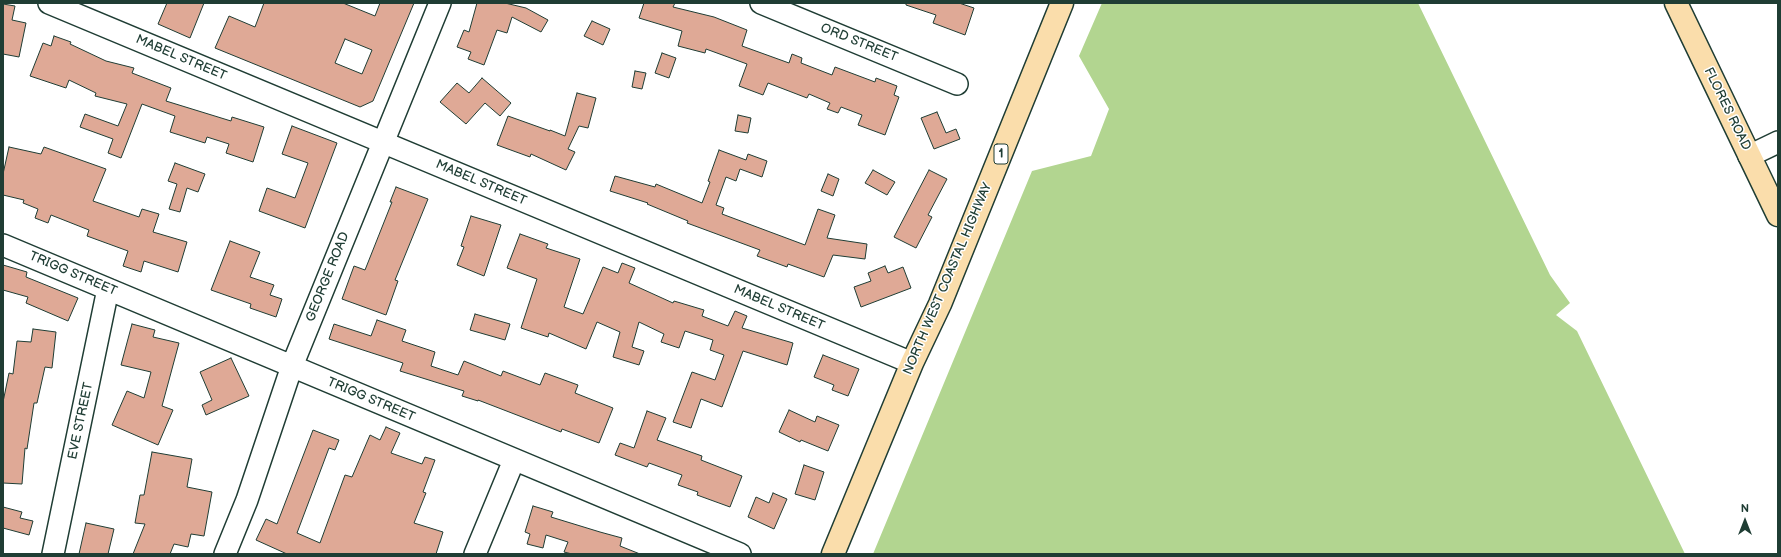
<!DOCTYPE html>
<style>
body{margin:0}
#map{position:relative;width:1781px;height:557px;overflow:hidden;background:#fff;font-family:"Balsamiq Sans",sans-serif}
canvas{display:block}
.frame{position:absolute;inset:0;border:4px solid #1f3d34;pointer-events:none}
.north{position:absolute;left:1725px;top:501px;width:40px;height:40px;-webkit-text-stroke:3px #fff;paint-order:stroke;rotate:0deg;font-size:11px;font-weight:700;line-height:16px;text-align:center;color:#1f3d34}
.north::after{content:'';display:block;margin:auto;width:14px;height:18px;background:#1f3d34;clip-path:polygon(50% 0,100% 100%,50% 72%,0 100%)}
</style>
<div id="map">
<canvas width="1781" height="557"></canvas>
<div class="frame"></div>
<div class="north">N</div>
</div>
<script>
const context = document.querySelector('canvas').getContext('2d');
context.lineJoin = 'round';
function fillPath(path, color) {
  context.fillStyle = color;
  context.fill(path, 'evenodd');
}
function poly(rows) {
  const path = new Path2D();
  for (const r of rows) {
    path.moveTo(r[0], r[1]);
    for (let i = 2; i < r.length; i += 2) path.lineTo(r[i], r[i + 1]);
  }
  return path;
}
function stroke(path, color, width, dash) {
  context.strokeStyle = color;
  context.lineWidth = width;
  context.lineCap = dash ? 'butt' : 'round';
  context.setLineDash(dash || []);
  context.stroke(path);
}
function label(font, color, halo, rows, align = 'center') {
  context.font = font + ' "Balsamiq Sans",sans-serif';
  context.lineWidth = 3;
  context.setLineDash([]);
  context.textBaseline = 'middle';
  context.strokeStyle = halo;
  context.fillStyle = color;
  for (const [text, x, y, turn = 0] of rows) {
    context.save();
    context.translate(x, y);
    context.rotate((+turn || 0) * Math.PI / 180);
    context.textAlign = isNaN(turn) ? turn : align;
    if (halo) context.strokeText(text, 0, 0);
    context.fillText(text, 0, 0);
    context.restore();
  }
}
fillPath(poly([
 [1102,3,1418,3,1550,275,1570,303,1556,315,1577,331,1685,554,873,554,1032,171,1091,156,1109,109,1079,56]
]), '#b2d590');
const building = poly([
 [167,3,204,3,190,38,158,24,167,3],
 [264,3,343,3,375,16,380,3,414,3,373,101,360,107,215,48,229,16,255,27,264,3],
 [345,39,372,50,362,74,335,63,345,39],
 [477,3,505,3,526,8,548,20,541,32,512,17,507,33,497,30,484,65,468,59,471,52,457,47,464,30,469,32,477,3],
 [644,3,675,3,673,7,714,17,747,30,742,46,789,63,792,54,802,58,801,63,832,75,835,67,875,82,876,78,897,86,894,95,899,97,885,135,858,125,862,115,841,107,838,113,827,109,830,103,809,94,807,98,768,83,763,95,739,86,747,64,706,49,705,53,678,46,682,31,639,18,644,3],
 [906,3,959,3,974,8,965,35,933,23,936,15,906,5,906,3],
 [3,4,15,6,12,20,26,23,19,57,3,54,3,4],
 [592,21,610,29,603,45,584,36,592,21],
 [54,36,71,42,70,44,106,61,134,68,132,73,171,88,166,101,231,121,232,117,264,127,253,162,226,153,229,144,207,137,205,143,170,132,175,116,142,104,121,158,108,153,113,139,80,127,85,114,118,126,127,104,95,96,96,93,69,80,66,88,30,76,43,43,51,46,54,36],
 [662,53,676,58,669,78,655,73,662,53],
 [635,71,646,73,642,89,632,87,635,71],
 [482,78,511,103,500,116,485,103,466,124,440,102,457,83,469,93,482,78],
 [577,93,596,98,588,128,579,126,568,149,575,152,566,170,531,154,530,157,497,145,508,116,550,131,550,130,565,136,577,93],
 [937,112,946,133,956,129,960,139,934,149,921,118,937,112],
 [738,115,751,118,748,133,735,131,738,115],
 [292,126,337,143,305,228,259,211,267,188,295,198,308,163,282,154,292,126],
 [9,147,41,154,44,147,106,169,93,201,139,217,142,209,159,214,153,232,187,242,178,272,144,261,141,272,123,266,128,251,87,236,89,230,51,215,48,223,35,218,38,209,23,203,24,200,3,195,3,174,9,147],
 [719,150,746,160,748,154,767,161,762,177,740,169,736,181,726,177,716,205,724,208,722,214,805,245,818,209,835,215,827,238,867,244,865,259,833,255,824,277,788,264,787,267,757,256,760,250,687,223,688,221,647,204,648,203,610,191,615,176,655,187,656,184,702,203,710,182,708,181,719,150],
 [175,163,205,174,198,192,187,188,180,212,169,209,177,184,168,181,175,163],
 [873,170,895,182,887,195,865,183,873,170],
 [929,170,947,179,928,215,932,217,916,248,894,237,929,170],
 [828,174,839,179,833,196,821,191,828,174],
 [396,187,428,199,395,280,398,281,386,315,342,299,354,266,365,270,392,202,390,202,396,187],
 [471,216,501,225,484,276,457,265,464,247,461,246,471,216],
 [520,234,548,244,546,248,580,259,564,307,583,314,603,267,618,273,622,263,635,268,629,283,673,303,674,301,704,310,702,316,728,326,735,311,747,316,742,328,793,343,787,365,743,351,722,407,701,399,691,428,673,422,692,372,715,380,724,355,710,350,713,340,685,331,679,348,661,342,664,334,639,322,632,347,644,351,639,365,613,357,620,332,597,322,586,349,549,333,548,337,521,328,537,279,507,268,520,234],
 [230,241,260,252,250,277,274,285,270,295,282,299,276,317,250,308,251,304,211,290,230,241],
 [3,265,27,272,26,277,78,298,68,321,26,303,28,297,3,290,3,265],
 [885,266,888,273,903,267,911,288,861,307,854,287,871,281,868,273,885,266],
 [475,314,510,324,505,340,470,330,475,314],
 [377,320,406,330,402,341,435,352,431,366,458,375,464,361,501,376,503,371,540,385,545,373,578,385,575,393,613,408,599,443,562,429,561,432,478,400,478,401,462,396,464,391,400,371,403,363,329,339,334,324,371,336,377,320],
 [132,324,155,330,153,337,179,343,162,406,173,410,158,445,112,425,127,391,144,398,151,372,121,365,132,324],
 [33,329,56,332,52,368,45,367,37,403,34,403,27,449,25,448,22,484,3,483,3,402,9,373,13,374,17,341,31,342,33,329],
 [823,355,859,369,848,396,832,390,834,385,814,377,823,355],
 [231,358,249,396,206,415,202,405,212,400,200,372,231,358],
 [789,410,815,422,817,416,839,425,828,451,801,440,800,442,779,432,789,410],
 [647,411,666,418,657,440,702,456,701,460,742,476,730,507,697,495,698,492,678,485,682,475,649,463,647,467,615,455,620,443,634,448,647,411],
 [386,427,400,433,391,453,422,464,425,457,435,460,423,492,426,493,414,523,443,532,436,554,287,554,256,540,266,519,277,524,313,430,339,440,335,450,329,448,297,533,320,543,345,475,352,477,370,435,380,440,386,427],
 [152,452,192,459,187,487,212,492,204,536,191,534,188,547,174,544,170,554,133,554,145,524,135,523,140,495,144,495,152,452],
 [804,465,824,472,815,500,795,494,804,465],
 [773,493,787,499,774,529,748,517,756,497,769,503,773,493],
 [533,506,553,512,551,517,600,532,622,538,620,546,640,554,572,554,564,552,568,542,546,535,543,548,527,544,530,534,525,532,533,506],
 [3,507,22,512,20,518,33,521,29,535,3,528,3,507],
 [86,523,114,529,108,554,79,554,86,523]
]);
fillPath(building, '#dfa996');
stroke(building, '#1f3d34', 1);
const minor = poly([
 [49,3,912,363],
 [761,3,957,84],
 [1749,156,1778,142],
 [3,245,740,554],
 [53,554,108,289],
 [225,554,247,500,292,366,440,3],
 [475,554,514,460]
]);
const major = poly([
 [1676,3,1778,215]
]);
const highway = poly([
 [833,554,912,363,940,304,1062,3]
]);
stroke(minor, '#1f3d34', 24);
stroke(major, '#1f3d34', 25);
stroke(highway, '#1f3d34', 25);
stroke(minor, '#fff', 21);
stroke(major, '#faddab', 22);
stroke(highway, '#faddab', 22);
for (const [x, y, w] of [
 [1001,154,14]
]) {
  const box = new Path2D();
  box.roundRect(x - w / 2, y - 10, w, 20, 3);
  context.fillStyle = '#fff';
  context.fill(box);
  stroke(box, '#1f3d34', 1);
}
label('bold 12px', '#1f3d34', null, [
 ["1",1001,154]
]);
label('13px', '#1f3d34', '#fff', [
 ["ORD STREET",859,43,22],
 ["MABEL STREET",181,58,23],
 ["FLORES ROAD",1727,109,64],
 ["MABEL STREET",481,183,23],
 ["TRIGG STREET",73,274,23],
 ["GEORGE ROAD",328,277,-68],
 ["NORTH WEST COASTAL HIGHWAY",948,279,-67],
 ["MABEL STREET",779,308,23],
 ["TRIGG STREET",371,400,23],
 ["EVE STREET",81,421,-78]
]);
</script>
